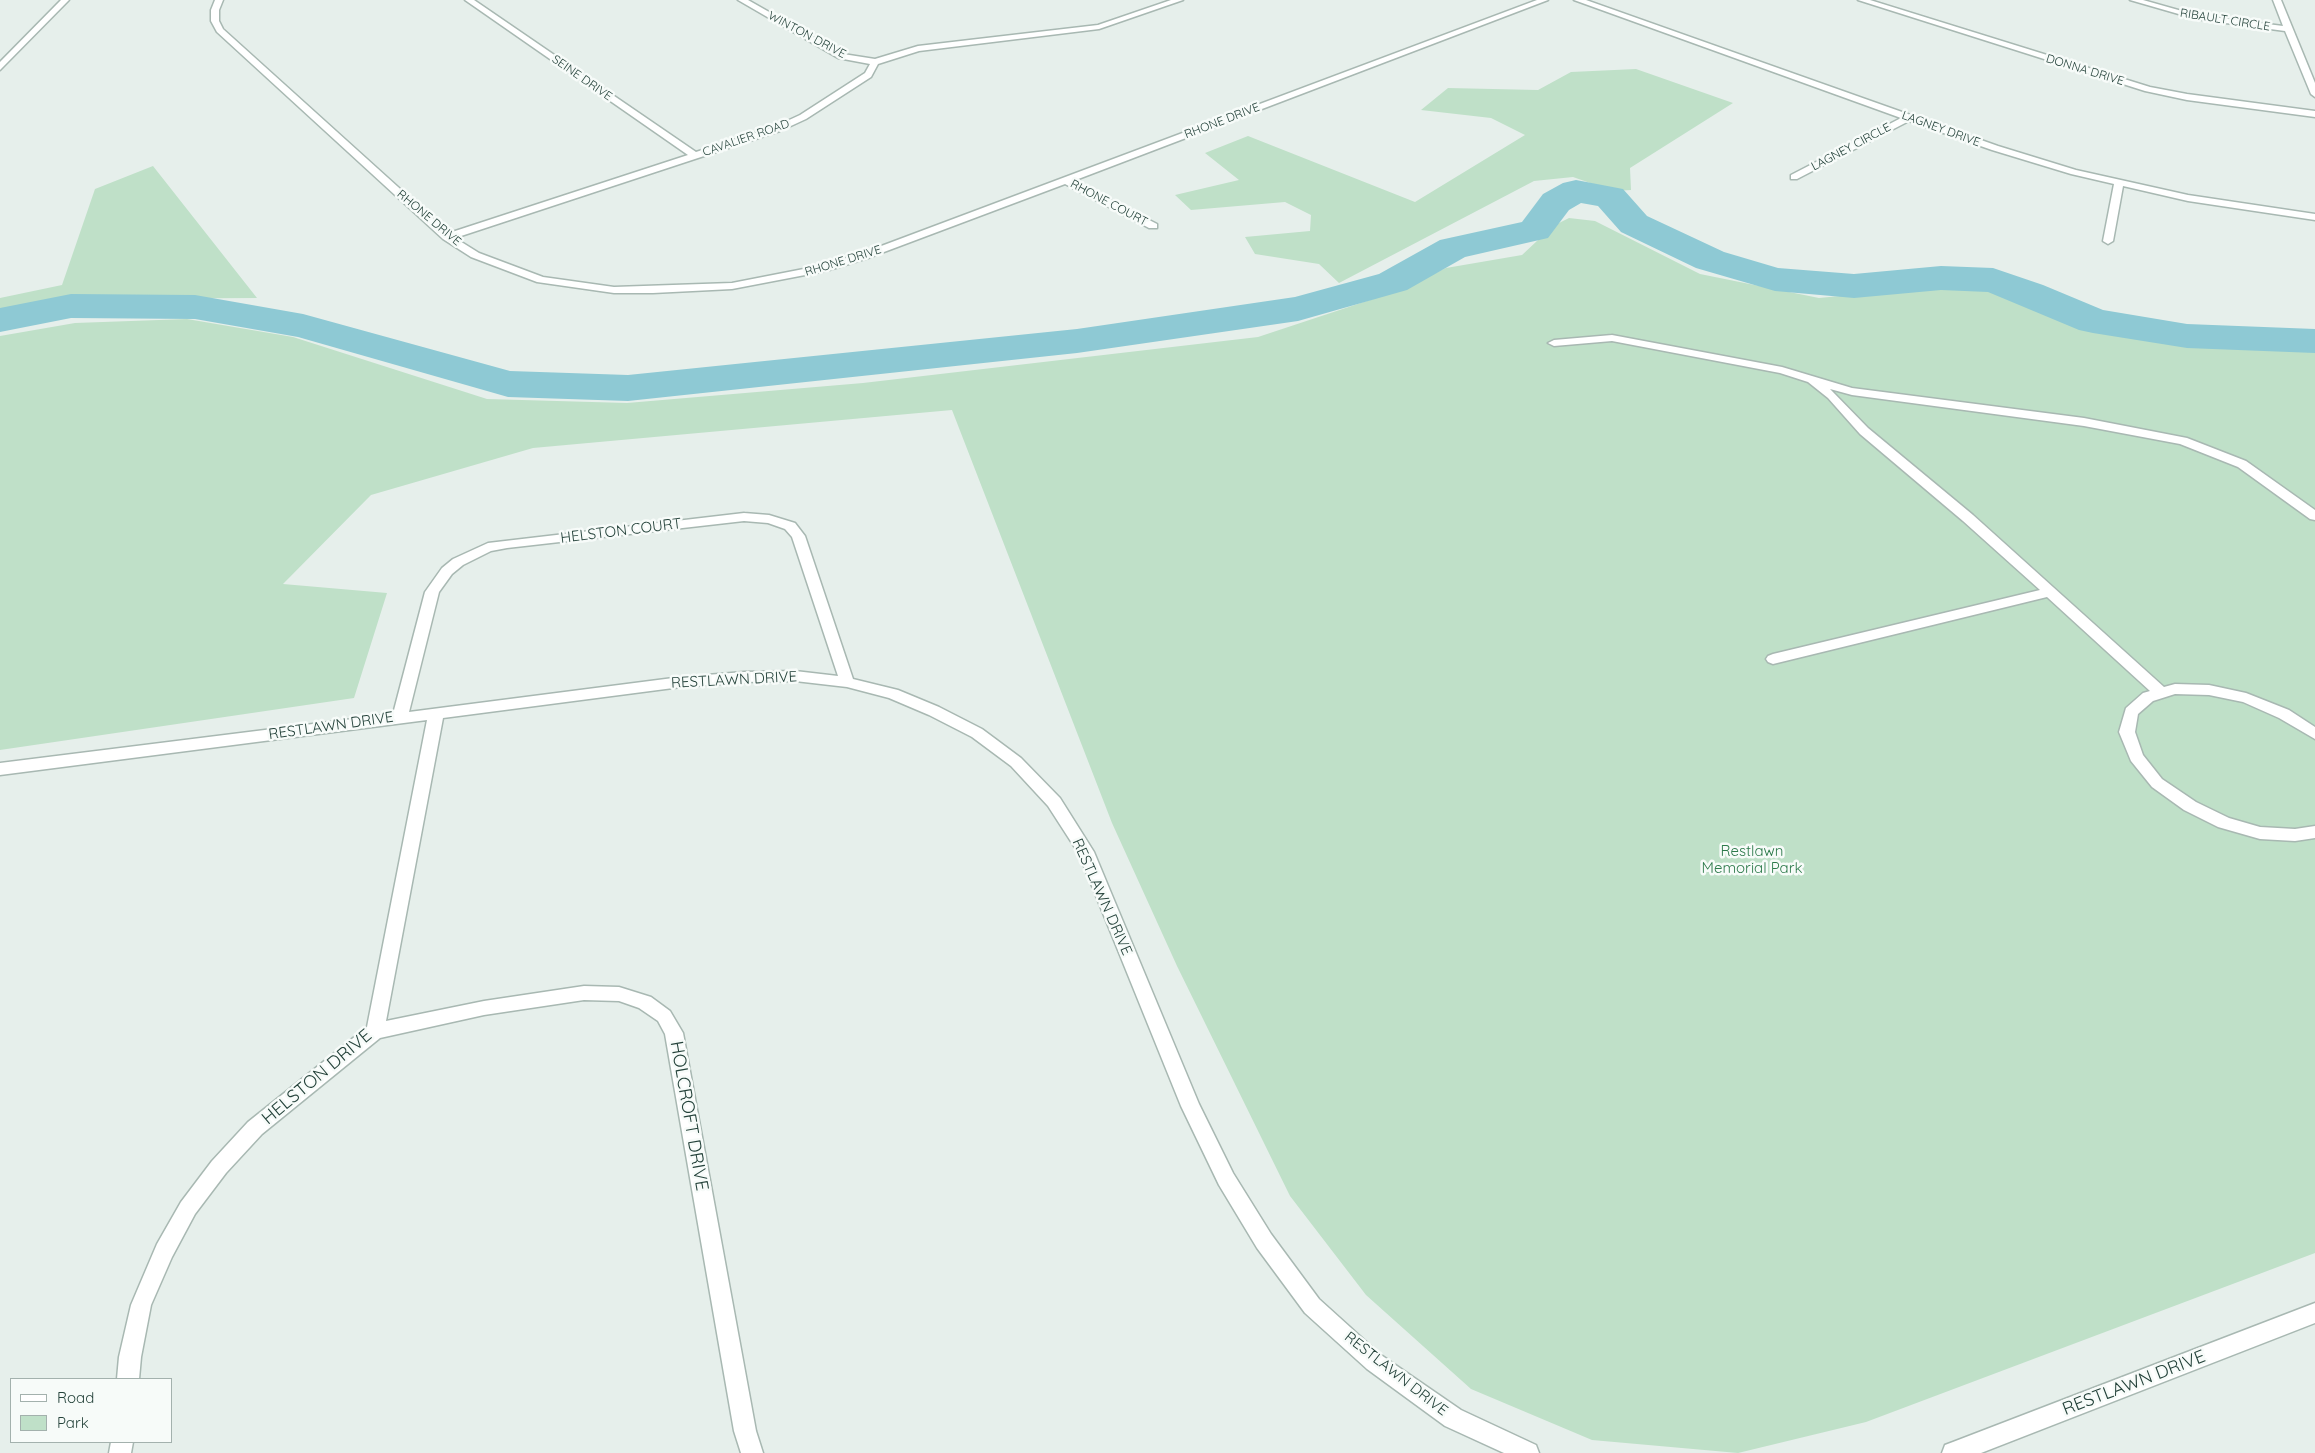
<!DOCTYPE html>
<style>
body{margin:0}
#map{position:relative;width:2315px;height:1453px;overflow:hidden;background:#e6efeb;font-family:Quicksand,sans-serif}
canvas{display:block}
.legend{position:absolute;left:10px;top:1378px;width:162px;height:65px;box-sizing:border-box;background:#f7fbf9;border:1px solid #a3b1ad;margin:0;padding:6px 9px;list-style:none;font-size:15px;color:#24423a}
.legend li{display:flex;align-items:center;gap:10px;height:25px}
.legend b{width:25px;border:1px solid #a3b1ad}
</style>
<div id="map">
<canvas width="2315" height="1453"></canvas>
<ul class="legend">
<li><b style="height:6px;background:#fff"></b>Road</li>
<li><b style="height:14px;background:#bfe0c8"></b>Park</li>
</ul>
</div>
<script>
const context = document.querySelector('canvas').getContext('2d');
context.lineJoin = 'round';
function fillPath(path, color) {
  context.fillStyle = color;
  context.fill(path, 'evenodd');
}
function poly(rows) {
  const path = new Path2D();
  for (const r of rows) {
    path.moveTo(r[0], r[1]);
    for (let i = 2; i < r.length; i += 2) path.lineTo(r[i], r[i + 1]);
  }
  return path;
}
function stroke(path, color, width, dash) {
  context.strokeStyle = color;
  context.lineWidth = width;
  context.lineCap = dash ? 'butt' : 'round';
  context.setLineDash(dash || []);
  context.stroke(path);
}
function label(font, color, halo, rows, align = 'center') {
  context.font = font + ' Quicksand,sans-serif';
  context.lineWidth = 5;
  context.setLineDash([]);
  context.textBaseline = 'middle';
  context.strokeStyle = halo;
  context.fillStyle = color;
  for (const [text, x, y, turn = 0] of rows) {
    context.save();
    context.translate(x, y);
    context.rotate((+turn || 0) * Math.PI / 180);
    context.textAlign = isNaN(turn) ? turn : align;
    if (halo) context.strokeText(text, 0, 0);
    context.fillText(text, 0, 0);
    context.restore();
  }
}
fillPath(poly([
 [1636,69,1733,103,1630,168,1631,190,1613,191,1573,177,1534,181,1339,283,1319,264,1255,254,1245,237,1310,231,1311,215,1285,202,1191,210,1175,195,1239,180,1205,153,1248,136,1415,202,1525,135,1491,118,1421,110,1448,88,1538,90,1571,72],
 [153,166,257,298,76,299,0,313,0,298,62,285,95,189],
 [1569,218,1595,221,1700,274,1819,298,1963,284,1993,286,2019,294,2083,329,2219,348,2315,351,2315,1253,1866,1422,1738,1453,1592,1440,1471,1389,1366,1295,1290,1196,1177,966,1112,823,952,410,533,448,371,495,283,584,387,593,354,698,0,750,0,336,75,323,187,319,293,337,487,399,627,403,863,383,1258,337,1400,290,1446,268,1522,255,1553,226]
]), '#bfe0c8');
fillPath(poly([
 [1576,180,1623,189,1647,216,1724,252,1778,268,1854,274,1941,266,1993,268,2043,285,2103,310,2187,324,2315,329,2315,353,2187,348,2093,333,2079,330,1988,292,1941,290,1854,298,1775,291,1696,268,1621,232,1598,206,1581,203,1569,210,1548,238,1465,257,1407,290,1298,321,1077,353,628,401,508,397,298,337,195,319,71,318,0,332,0,308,71,294,195,295,303,314,510,371,628,375,1077,329,1295,297,1379,274,1440,240,1522,222,1543,194,1563,183,1576,180]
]), '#8ec9d4');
const minor = poly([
 [61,0,69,0,0,70,0,62,61,0],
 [215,0,223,0,219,10,219,21,223,29,449,233,688,155,465,0,474,0,696,152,774,127,800,115,865,73,870,64,838,58,738,0,748,0,843,54,875,59,918,46,1098,25,1171,0,1183,0,1099,29,919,51,878,64,871,77,806,119,780,131,455,238,479,253,543,277,614,287,732,283,819,266,860,254,1537,0,1548,0,1073,181,1157,224,1157,228,1149,228,1065,184,868,258,826,271,732,289,653,293,614,293,537,282,471,257,443,239,217,32,211,21,211,10,215,0],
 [1574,0,1586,0,1998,146,2076,170,2188,195,2315,214,2315,220,2188,201,2123,186,2113,241,2108,244,2103,241,2114,184,2071,174,1992,150,1909,121,1797,179,1791,179,1791,175,1901,118,1574,0],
 [1858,0,1870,0,2150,87,2187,94,2315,111,2315,117,2187,100,2145,91,1858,0],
 [2130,0,2143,0,2196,15,2283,26,2273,0,2281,0,2315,83,2315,97,2311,94,2285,31,2196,19,2130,0],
 [1612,335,1782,367,1852,388,2084,418,2187,438,2246,461,2315,510,2315,520,2310,519,2238,467,2180,444,2084,426,1852,395,1830,389,1868,428,1973,515,2164,687,2175,684,2209,685,2246,693,2289,710,2315,727,2315,739,2279,718,2243,702,2209,695,2175,694,2153,701,2138,714,2135,732,2143,755,2162,779,2196,802,2229,818,2260,827,2295,829,2315,826,2315,838,2295,841,2260,839,2218,827,2184,810,2152,787,2131,761,2119,732,2126,708,2143,693,2150,691,2047,597,1773,664,1768,662,1766,659,1768,656,1773,654,2040,590,1963,521,1860,434,1828,398,1808,382,1780,373,1612,341,1554,346,1548,343,1554,340,1612,335],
 [744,513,769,515,795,523,805,536,853,679,898,690,939,707,982,729,1021,758,1060,798,1094,852,1199,1104,1233,1173,1271,1234,1319,1299,1381,1355,1461,1410,1536,1445,1539,1453,1504,1453,1445,1426,1367,1369,1305,1313,1257,1248,1219,1185,1181,1106,1079,854,1048,806,1011,766,972,737,929,715,889,698,847,687,795,681,744,682,681,687,443,718,386,1021,484,1001,584,986,619,987,651,997,670,1011,683,1033,756,1431,763,1453,741,1453,734,1431,665,1034,658,1021,639,1008,619,1001,584,1000,484,1015,380,1038,262,1134,226,1173,195,1214,172,1257,151,1305,141,1357,139,1379,117,1379,119,1357,131,1305,157,1244,181,1202,212,1161,248,1122,367,1027,427,720,0,775,0,763,393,714,425,592,442,568,453,559,488,543,744,513],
 [744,521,768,523,785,529,792,537,838,676,795,671,744,672,681,677,409,712,439,592,452,574,463,565,491,551,507,548,744,521],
 [2315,1303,2315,1323,1981,1453,1942,1453,1945,1445,1953,1442,2315,1303],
 [111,1442,133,1442,131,1453,109,1453,111,1442]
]);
stroke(minor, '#a8b8b2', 3);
fillPath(minor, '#fff');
label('12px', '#24423a', '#f7fbf9', [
 ["RIBAULT CIRCLE",2225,20,9],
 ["WINTON DRIVE",807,35,28],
 ["DONNA DRIVE",2085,70,17],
 ["SEINE DRIVE",582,78,35],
 ["RHONE DRIVE",1222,121,-21],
 ["LAGNEY DRIVE",1941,129,20],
 ["CAVALIER ROAD",746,138,-19],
 ["LAGNEY CIRCLE",1851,147,-28],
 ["RHONE COURT",1109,203,28],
 ["RHONE DRIVE",429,218,40],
 ["RHONE DRIVE",843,261,-17]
]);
label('15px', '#24423a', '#f7fbf9', [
 ["HELSTON COURT",621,531,-7],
 ["RESTLAWN DRIVE",734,680,-3],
 ["RESTLAWN DRIVE",331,726,-8],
 ["RESTLAWN DRIVE",1102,897,66],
 ["RESTLAWN DRIVE",1396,1374,38]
]);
label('15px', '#2d7a4b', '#f7fbf9', [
 ["Restlawn",1752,851],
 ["Memorial Park",1752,868]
]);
label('18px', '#24423a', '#f7fbf9', [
 ["HELSTON DRIVE",317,1077,-40],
 ["HOLCROFT DRIVE",689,1116,80],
 ["RESTLAWN DRIVE",2134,1383,-21]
]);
</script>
